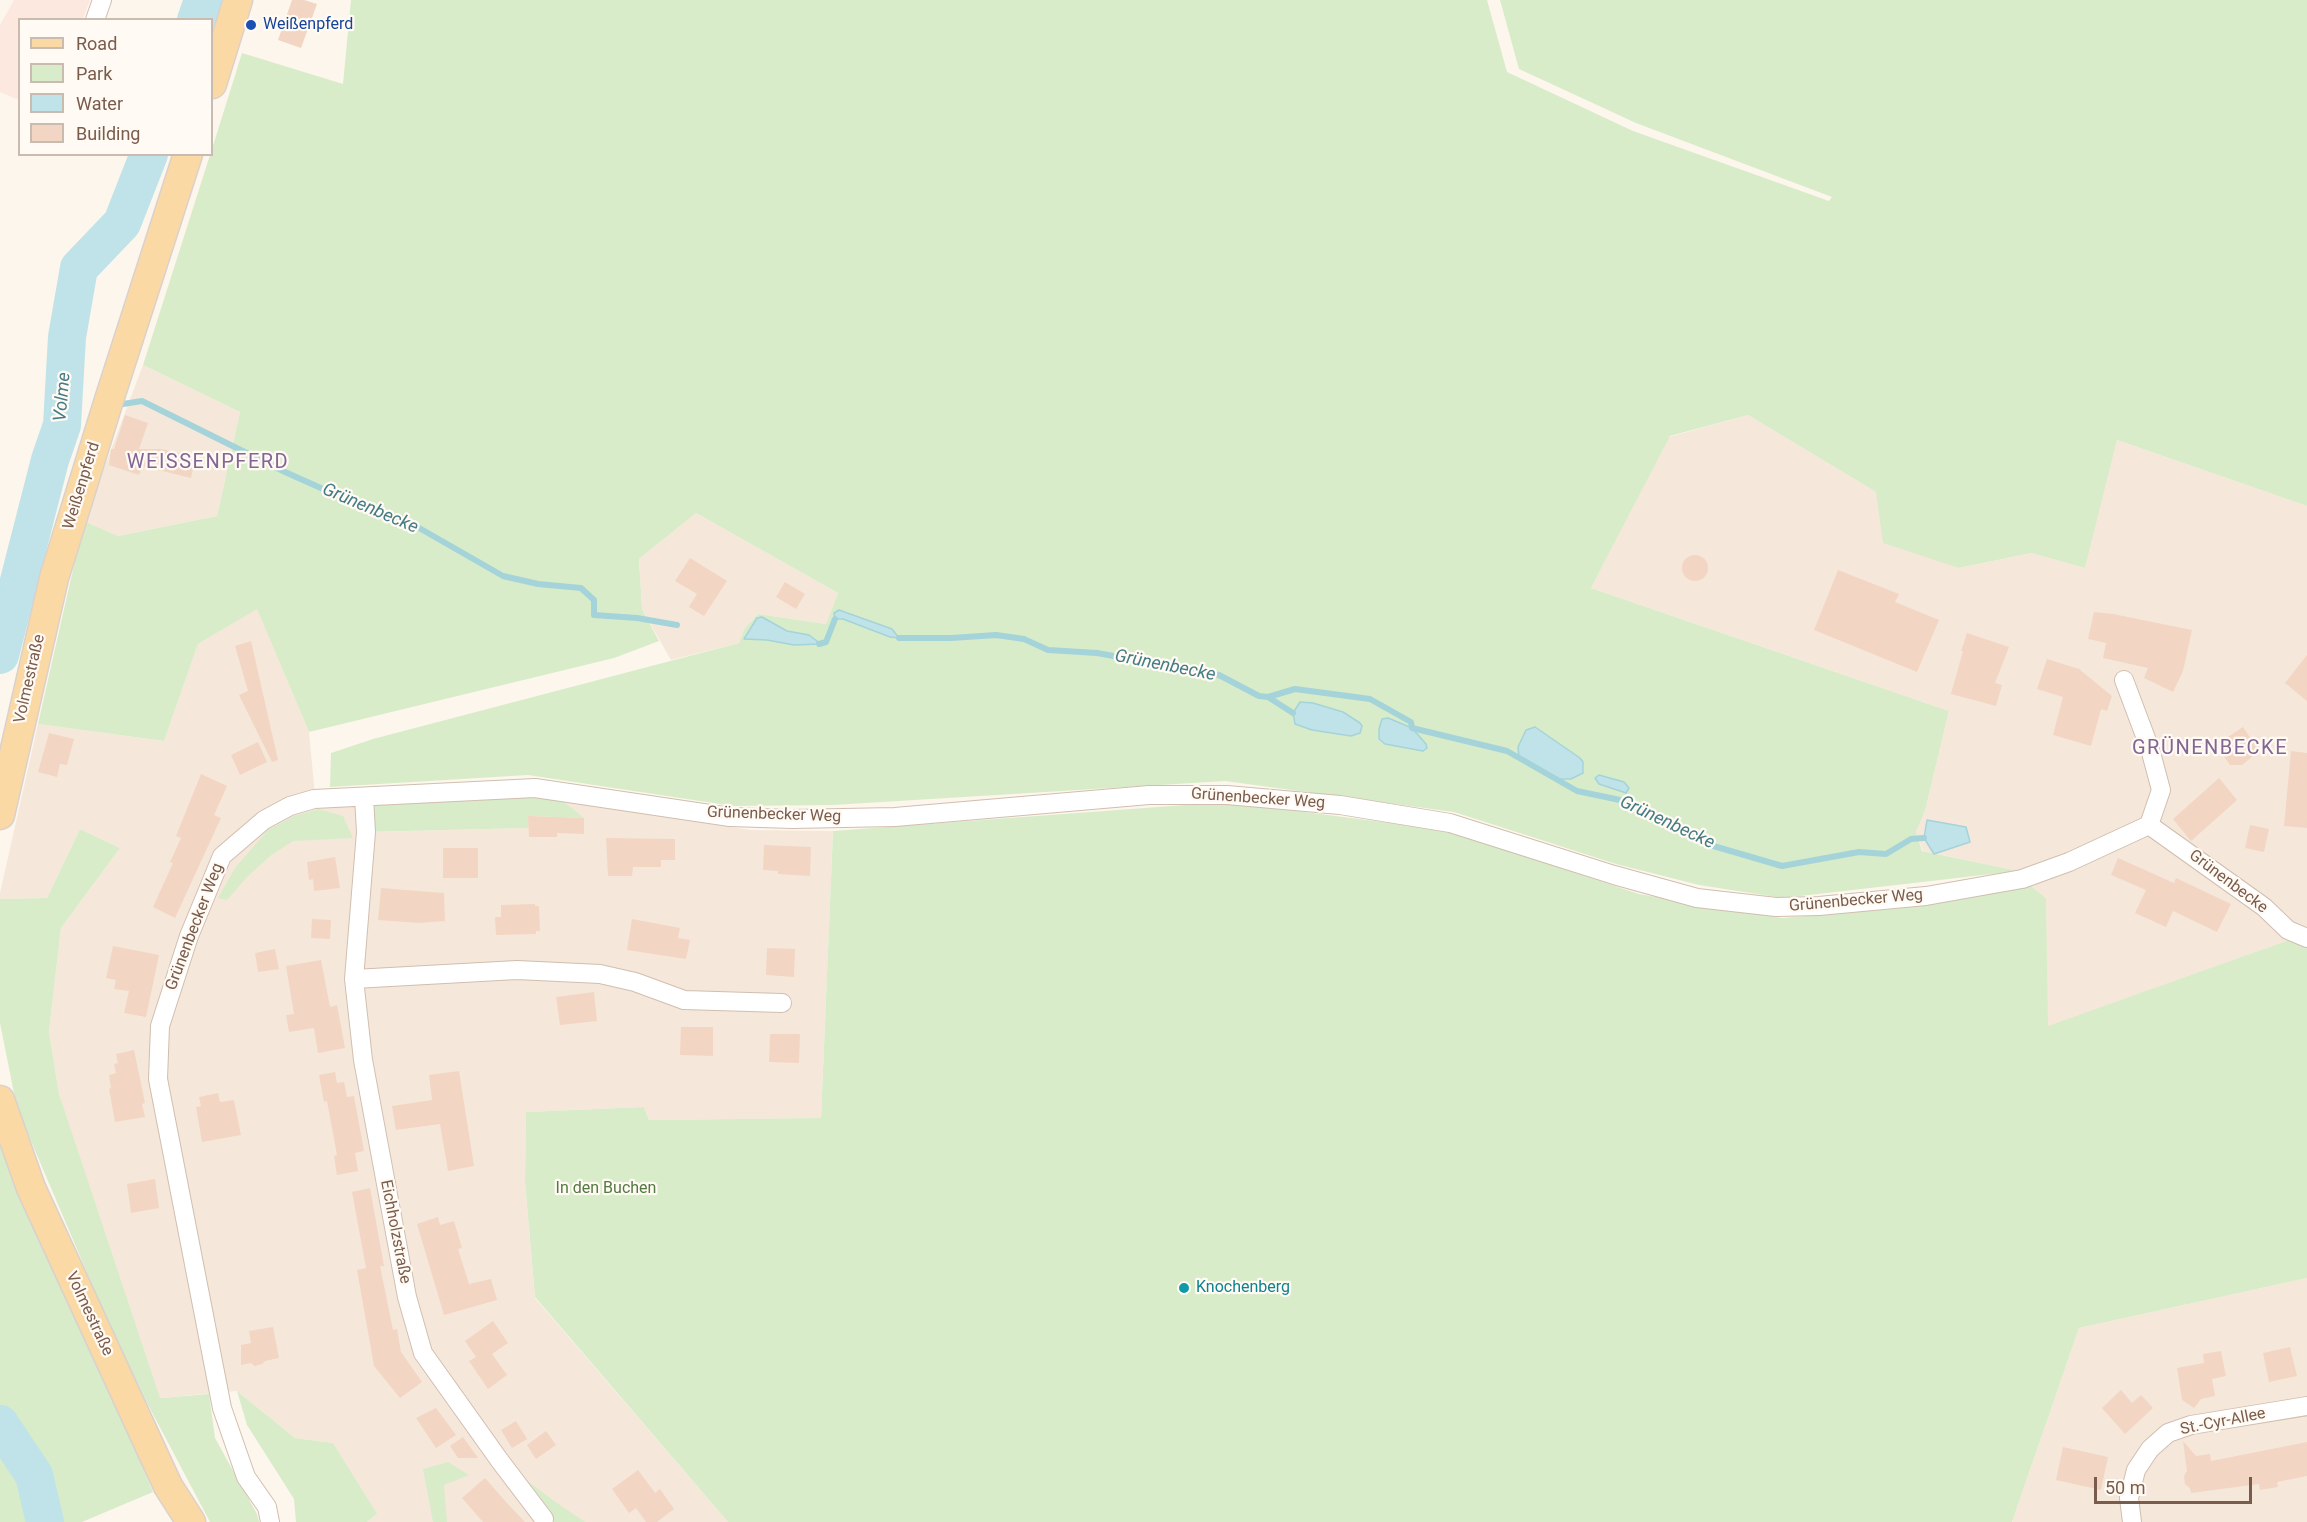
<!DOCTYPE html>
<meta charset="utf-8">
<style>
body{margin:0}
#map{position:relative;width:2307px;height:1522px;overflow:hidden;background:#fdf6ec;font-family:Roboto,sans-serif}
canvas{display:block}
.legend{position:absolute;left:18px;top:18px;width:195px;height:138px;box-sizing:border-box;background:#fffaf3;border:2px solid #cabbb1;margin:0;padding:8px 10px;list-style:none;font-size:18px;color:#7a5c4d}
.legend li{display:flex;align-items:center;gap:12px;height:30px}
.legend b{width:30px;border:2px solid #cabbb1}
.scale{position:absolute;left:2094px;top:1477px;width:158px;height:27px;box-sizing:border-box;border:3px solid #7a5c4d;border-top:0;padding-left:8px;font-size:18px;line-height:21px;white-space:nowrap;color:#7a5c4d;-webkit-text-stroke:4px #fffaf3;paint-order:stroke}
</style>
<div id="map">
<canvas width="2307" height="1522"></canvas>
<ul class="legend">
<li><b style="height:8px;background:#fbd9a5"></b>Road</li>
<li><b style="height:16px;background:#d8ecc9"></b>Park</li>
<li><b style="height:16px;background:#bfe3e8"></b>Water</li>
<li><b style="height:16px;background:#f3d5c3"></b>Building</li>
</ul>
<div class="scale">50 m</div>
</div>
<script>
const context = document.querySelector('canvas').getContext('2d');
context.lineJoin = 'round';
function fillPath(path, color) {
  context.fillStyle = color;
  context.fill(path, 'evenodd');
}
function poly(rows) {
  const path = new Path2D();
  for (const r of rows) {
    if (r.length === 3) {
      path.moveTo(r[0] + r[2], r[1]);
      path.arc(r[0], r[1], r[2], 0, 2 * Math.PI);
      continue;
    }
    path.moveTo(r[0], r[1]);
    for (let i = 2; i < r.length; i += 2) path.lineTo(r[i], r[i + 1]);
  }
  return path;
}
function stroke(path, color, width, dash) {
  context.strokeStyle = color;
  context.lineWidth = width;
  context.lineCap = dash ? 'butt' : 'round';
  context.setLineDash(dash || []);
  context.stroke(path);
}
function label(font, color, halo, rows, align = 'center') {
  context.font = font + ' Roboto,sans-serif';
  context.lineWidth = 4.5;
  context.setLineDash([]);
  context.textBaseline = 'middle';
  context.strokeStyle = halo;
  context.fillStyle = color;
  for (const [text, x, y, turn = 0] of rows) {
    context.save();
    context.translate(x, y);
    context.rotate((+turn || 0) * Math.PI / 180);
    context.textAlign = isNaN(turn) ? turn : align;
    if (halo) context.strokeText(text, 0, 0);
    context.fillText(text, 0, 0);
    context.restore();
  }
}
fillPath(poly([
 [143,365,240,412,217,516,118,536,84,521],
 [1748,415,1876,492,1959,568,2031,553,2085,568,2117,440,2307,506,2307,930,2292,939,2047,1028,2046,898,2031,886,2017,871,1923,851,1916,832,1925,811,1949,711,1591,588,1669,437],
 [696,513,838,593,826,624,758,614,744,629,739,643,671,660,642,609,639,559],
 [257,608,309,732,316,806,365,803,366,832,528,828,528,816,583,818,563,801,751,830,833,831,821,1118,649,1120,644,1107,526,1112,525,1182,535,1298,728,1522,367,1522,376,1515,333,1443,295,1438,237,1391,160,1398,146,1401,59,1094,49,1031,61,928,120,848,80,829,47,898,0,899,0,893,38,724,164,741,198,644],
 [2307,1278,2307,1522,2012,1522,2079,1328]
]), '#f5e8da');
fillPath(poly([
 [14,0,90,0,83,19,20,20,19,100,0,92,0,25]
]), '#fde8e0');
fillPath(poly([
 [351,0,1487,0,1507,72,1633,131,1829,201,1832,197,1636,123,1519,69,1500,0,2307,0,2307,506,2117,440,2085,568,2031,553,1959,568,1883,543,1876,492,1748,415,1670,436,1591,588,1949,711,1925,811,1916,832,1922,851,2018,871,1783,898,1699,885,1616,864,1454,812,1225,781,833,805,733,806,528,775,330,787,331,753,373,739,739,643,744,629,758,614,826,624,838,593,696,513,639,559,642,609,659,641,614,658,309,732,257,609,198,644,164,741,38,724,84,521,118,536,217,516,240,412,143,365,210,155,212,154,212,149,242,53,343,84],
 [535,788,563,801,584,818,529,816,528,828,366,832,365,803],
 [1226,802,1445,830,1639,894,1782,918,1914,907,2031,886,2046,898,2048,1026,2292,939,2307,945,2307,1278,2079,1328,2012,1522,728,1522,535,1297,525,1182,526,1112,644,1107,649,1120,821,1118,833,831],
 [319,809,343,816,353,838,293,841,270,856,248,876,227,900,218,898,235,868,268,830,294,816],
 [80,829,120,848,61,928,49,1031,59,1094,160,1398,209,1394,215,1438,257,1514,259,1522,210,1522,146,1401,105,1315,17,1108,0,1023,0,899,47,898],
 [0,1142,108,1384,153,1492,82,1522,54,1522,46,1478,6,1426,0,1406],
 [237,1391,295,1438,333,1443,377,1514,367,1522,296,1522,294,1499,247,1425],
 [0,1444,21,1484,31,1522,0,1522],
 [500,1461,557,1503,585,1522,547,1522],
 [448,1462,469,1475,444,1485,447,1522,433,1522,423,1469]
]), '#d8ecc9');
const water = poly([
 [839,610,892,629,899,638,890,637,843,619,835,619,834,613,839,610],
 [762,617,787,631,809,635,817,641,819,644,794,645,767,640,744,639,757,618,762,617],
 [1300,702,1313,703,1343,712,1360,723,1362,726,1360,733,1351,736,1312,730,1295,724,1293,713,1300,702],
 [1388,718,1412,728,1426,744,1427,748,1423,751,1385,744,1379,739,1379,729,1382,719,1388,718],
 [1535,727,1580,758,1583,762,1583,773,1571,779,1555,779,1519,757,1518,747,1526,730,1535,727],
 [1599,775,1624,782,1629,788,1626,793,1599,784,1595,778,1599,775],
 [1927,820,1966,827,1970,842,1934,854,1924,838,1927,820]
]);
fillPath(water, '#bfe3e8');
stroke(water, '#a5d3da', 1.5);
stroke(poly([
 [63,376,74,378],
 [123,404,142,401,285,472,388,518,400,517,503,576,538,584,581,588,594,600,594,615,637,618,677,625],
 [899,638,951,638,996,635,1024,639,1048,650,1097,653,1219,675,1259,696,1268,697,1295,689,1370,699,1411,722,1412,728,1507,751,1577,791,1620,800,1710,845,1782,866,1859,852,1886,854,1911,839,1924,838],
 [819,644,826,642,835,619],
 [1268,697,1293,713]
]), '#a5d3da', 6);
stroke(poly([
 [196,20,203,0],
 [0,655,50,460,62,425,67,337,79,268,122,223,149,154],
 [0,1424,34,1475,45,1522]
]), '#bfe3e8', 38);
fillPath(poly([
 [292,0,304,0,317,4,301,48,278,40],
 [125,415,148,423,139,449,161,449,196,457,191,478,142,466,139,475,109,465,111,449,114,449],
 [1695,568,13],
 [690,558,727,581,704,616,689,607,697,594,675,581],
 [1838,570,1899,594,1895,602,1939,620,1917,672,1814,630],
 [785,582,805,594,796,609,776,597],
 [2094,612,2113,614,2192,630,2183,671,2173,692,2144,678,2148,668,2103,658,2106,643,2088,639],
 [1967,633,2009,647,1995,683,2002,685,1996,706,1951,694,1963,651,1961,651],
 [251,641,278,760,272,762,239,695,248,691,235,646],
 [2307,655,2307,701,2285,683],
 [2047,659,2079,669,2112,696,2107,711,2101,709,2091,746,2053,735,2063,697,2037,689],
 [2243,727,2259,751,2242,765,2230,765,2216,745],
 [49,733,74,739,67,765,60,764,57,777,38,772],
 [258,742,267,762,240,775,231,755],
 [2291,751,2307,753,2307,828,2284,826],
 [201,774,227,786,214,815,221,818,175,918,153,907,173,863,170,862,181,838,176,836],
 [2219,778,2237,800,2191,841,2173,819],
 [528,816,584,818,584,834,557,833,557,837,529,837],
 [2250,825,2269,829,2264,852,2245,848],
 [606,838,675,839,675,860,661,860,661,867,633,867,632,876,608,876],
 [764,845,811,847,810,876,778,874,778,871,763,870],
 [443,848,478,848,478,878,443,878],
 [335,857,340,888,314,891,313,879,309,880,307,862],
 [2118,858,2174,883,2176,878,2231,904,2217,932,2173,911,2166,927,2135,913,2146,890,2111,875],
 [381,888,444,893,445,921,419,923,378,920],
 [535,904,535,906,539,906,540,931,536,931,536,934,496,935,495,917,501,917,501,905],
 [312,919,331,920,330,939,311,938],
 [632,919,680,928,678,938,690,940,686,959,627,950],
 [113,946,159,955,146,1017,124,1013,129,991,114,989,116,980,106,978],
 [767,948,795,949,794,977,766,975],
 [275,949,279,969,258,972,255,953],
 [321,960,330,1007,337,1005,345,1048,318,1053,314,1028,289,1032,286,1015,294,1014,286,966],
 [594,992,597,1021,560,1025,556,997],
 [681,1027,713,1027,713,1056,680,1055],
 [770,1034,800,1034,799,1063,769,1062],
 [134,1050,145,1103,142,1104,145,1117,115,1122,109,1089,111,1088,109,1075,116,1073,114,1064,118,1063,116,1054],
 [459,1071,474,1166,448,1171,440,1124,396,1130,392,1106,432,1100,429,1075],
 [335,1072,337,1083,344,1082,347,1097,354,1096,364,1151,355,1153,358,1171,337,1175,334,1156,337,1155,327,1101,324,1102,319,1075],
 [218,1093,220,1102,234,1100,241,1135,202,1142,196,1107,201,1106,199,1097],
 [155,1179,159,1208,131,1213,127,1184],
 [370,1188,384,1266,380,1266,393,1330,397,1329,401,1352,422,1382,400,1398,374,1366,357,1270,366,1268,352,1192],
 [438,1217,440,1225,454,1221,462,1248,458,1249,469,1284,491,1279,497,1300,444,1315,417,1224],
 [493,1321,508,1343,492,1354,507,1375,488,1389,469,1361,476,1357,465,1341],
 [273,1327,279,1358,265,1361,262,1364,255,1366,251,1363,241,1365,241,1345,251,1343,249,1331],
 [2290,1347,2297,1376,2269,1382,2263,1353],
 [2221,1351,2226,1376,2212,1379,2215,1396,2201,1399,2194,1408,2182,1400,2177,1368,2204,1363,2203,1354],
 [2121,1390,2132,1403,2141,1395,2153,1408,2125,1434,2102,1408],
 [436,1408,456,1435,436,1448,416,1418],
 [516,1421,527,1439,512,1448,501,1430],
 [546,1431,556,1445,536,1459,527,1445],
 [463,1437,478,1458,458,1458,450,1446],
 [2183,1441,2196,1456,2210,1454,2211,1461,2307,1442,2307,1476,2277,1482,2278,1487,2260,1490,2259,1484,2191,1493,2190,1488,2185,1484,2184,1476,2187,1471],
 [2063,1447,2108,1457,2101,1490,2056,1480],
 [638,1470,655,1493,660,1489,674,1509,657,1522,646,1522,636,1508,629,1513,612,1489],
 [485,1478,506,1502,525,1522,483,1522,462,1498]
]), '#f3d5c3');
const street = poly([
 [95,20,102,0],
 [2124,680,2150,749,2161,790,2149,825],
 [364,797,366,832,354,979,363,1060,407,1297,423,1353,500,1461,544,1519],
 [354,979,517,970,600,974,635,982,684,1000,782,1003],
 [270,1522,267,1507,246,1477,222,1408,158,1079,160,1026,189,936,222,856,264,820,290,806,314,799,535,788,730,817,792,819,895,817,1149,795,1227,795,1340,805,1450,823,1614,875,1697,898,1776,907,1819,906,1926,896,2022,879,2069,862,2149,825,2264,907,2288,930,2307,938],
 [2132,1522,2129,1498,2136,1470,2150,1449,2168,1433,2191,1425,2307,1406]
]);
const primary = poly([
 [212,84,238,0],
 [0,815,54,578,109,400,188,154],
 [0,1100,31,1188,168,1486,191,1522]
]);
stroke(street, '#d1beb0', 20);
stroke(primary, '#dad1cd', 31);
stroke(street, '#fff', 18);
stroke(primary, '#fbd9a5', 28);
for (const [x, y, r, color] of [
 [251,25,6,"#1a4fb4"],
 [1184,1288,6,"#0f9aa8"]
]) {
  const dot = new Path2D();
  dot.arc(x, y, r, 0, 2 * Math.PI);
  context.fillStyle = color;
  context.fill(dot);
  stroke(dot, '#fffaf3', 2);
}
label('16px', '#164399', '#fffaf3', [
 ["Weißenpferd",263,25]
], 'left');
label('16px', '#7a5c4d', '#fffaf3', [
 ["Weißenpferd",82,486,-73],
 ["Volmestraße",30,679,-77],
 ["Grünenbecker Weg",1258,799,4],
 ["Grünenbecker Weg",774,815,2],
 ["Grünenbecke",2228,882,37],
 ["Grünenbecker Weg",1856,901,-5],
 ["Grünenbecker Weg",195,927,-69],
 ["Eichholzstraße",395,1232,79],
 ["Volmestraße",89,1314,65],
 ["St.-Cyr-Allee",2223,1422,-11]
]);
label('16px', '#537a41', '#fffaf3', [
 ["In den Buchen",606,1189]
]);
label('16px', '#0d838f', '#fffaf3', [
 ["Knochenberg",1196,1288]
], 'left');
label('italic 18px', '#437c86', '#fffaf3', [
 ["Volme",63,397,-85],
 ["Grünenbecke",370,509,23],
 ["Grünenbecke",1165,666,11],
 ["Grünenbecke",1667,823,25]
]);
context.letterSpacing = '1.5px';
label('20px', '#846695', '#fffaf3', [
 ["WEISSENPFERD",208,463],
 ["GRÜNENBECKE",2210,749]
]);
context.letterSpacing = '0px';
</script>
